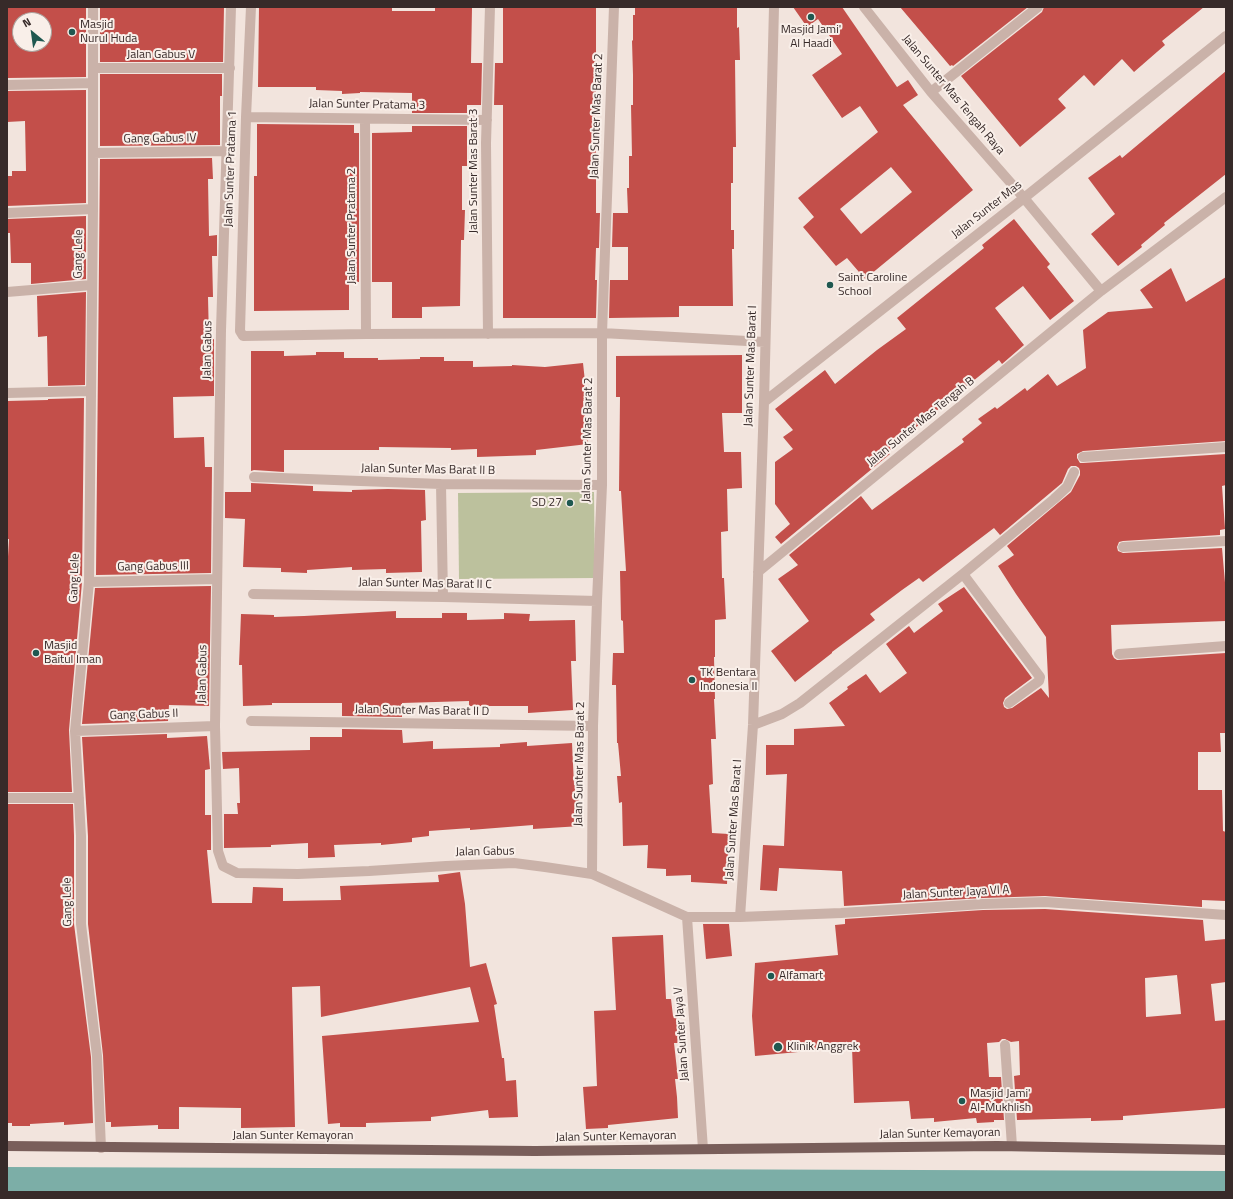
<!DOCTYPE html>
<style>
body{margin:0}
#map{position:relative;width:1233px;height:1199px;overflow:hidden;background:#f2e4dd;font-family:"Titillium Web",sans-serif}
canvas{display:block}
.frame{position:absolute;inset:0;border:8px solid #372a29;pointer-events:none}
.north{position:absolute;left:12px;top:12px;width:40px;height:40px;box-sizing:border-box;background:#f9efe9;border:1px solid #aba09c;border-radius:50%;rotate:331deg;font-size:11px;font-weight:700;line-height:16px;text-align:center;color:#372a29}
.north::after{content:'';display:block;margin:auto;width:14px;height:18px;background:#1f5850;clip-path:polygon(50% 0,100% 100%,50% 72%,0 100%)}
</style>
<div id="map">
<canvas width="1233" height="1199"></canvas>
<div class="frame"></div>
<div class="north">N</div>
</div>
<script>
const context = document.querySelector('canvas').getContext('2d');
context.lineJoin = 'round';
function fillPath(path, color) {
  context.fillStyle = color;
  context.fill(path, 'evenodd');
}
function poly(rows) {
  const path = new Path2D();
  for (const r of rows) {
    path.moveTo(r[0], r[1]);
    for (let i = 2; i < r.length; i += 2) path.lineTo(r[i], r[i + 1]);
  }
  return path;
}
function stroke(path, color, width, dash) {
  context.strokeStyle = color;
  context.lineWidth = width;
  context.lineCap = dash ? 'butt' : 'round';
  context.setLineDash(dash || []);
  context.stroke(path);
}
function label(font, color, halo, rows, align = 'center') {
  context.font = font + ' "Titillium Web",sans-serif';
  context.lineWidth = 4;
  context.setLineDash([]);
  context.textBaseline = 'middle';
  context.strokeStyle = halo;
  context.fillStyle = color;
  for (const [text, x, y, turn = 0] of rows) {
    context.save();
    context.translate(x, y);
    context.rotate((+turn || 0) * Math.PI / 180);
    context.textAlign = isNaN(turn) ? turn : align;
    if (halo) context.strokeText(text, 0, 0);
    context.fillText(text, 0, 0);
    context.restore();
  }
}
fillPath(poly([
 [594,492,595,578,459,579,458,493]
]), '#bcc19d');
fillPath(poly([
 [7,1167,1226,1171,1226,1192,7,1192]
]), '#7caea7');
fillPath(poly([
 [7,7,86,7,86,77,7,78],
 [20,20,44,20,44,44,20,44],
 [100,7,224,7,223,62,100,62],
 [259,7,392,7,392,11,435,11,435,8,472,8,471,63,482,63,481,105,467,105,467,113,412,113,412,93,360,92,360,93,342,94,342,91,316,90,316,87,258,87],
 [503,7,596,7,596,213,600,213,599,248,596,248,595,280,597,280,596,318,503,318,503,105,494,105,495,63,503,63],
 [635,7,737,7,737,28,739,27,740,60,735,60,736,147,733,147,733,183,731,183,731,230,734,230,734,249,732,249,733,306,679,306,679,317,609,318,610,280,628,280,628,247,612,247,613,213,628,213,627,188,629,188,629,156,632,156,631,105,633,105,633,75,632,41,633,40,633,15,635,15],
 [793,7,842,7,897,87,908,80,918,95,903,105,973,190,865,279,847,258,836,266,803,227,814,217,798,198,878,132,860,106,842,118,812,75,842,54,818,19,807,27],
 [891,167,912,192,861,234,840,209],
 [900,7,1028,7,953,66,952,65,950,66],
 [1044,7,1204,7,1162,41,1165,45,1134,72,1122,59,1094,86,1084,75,1058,99,1066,108,1020,147,961,76,1042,12],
 [1226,71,1226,174,1164,223,1165,225,1141,245,1142,247,1118,266,1091,234,1115,214,1088,178,1120,155,1122,158],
 [100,74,222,74,222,96,220,96,220,145,100,146],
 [86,90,86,203,7,206,7,176,12,176,12,171,26,171,25,121,7,122,7,91],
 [257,124,354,125,354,133,359,133,359,282,349,282,349,310,254,311,254,176,257,176],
 [412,126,467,126,467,166,462,166,462,210,465,210,464,240,461,240,460,306,422,307,422,318,392,318,392,282,372,282,372,133,412,132],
 [212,158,213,179,208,179,209,236,217,235,217,256,212,256,213,297,208,297,209,339,214,339,214,396,173,397,174,438,204,437,205,467,212,467,211,573,96,575,100,159],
 [86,216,86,279,31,284,31,263,11,263,10,233,7,233,7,219],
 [1014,219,1050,264,1047,267,1074,301,1050,320,1023,286,995,308,1024,345,1002,364,999,360,909,433,888,452,890,454,781,544,775,537,790,524,775,504,775,462,793,449,783,437,793,430,775,409,825,370,835,384,877,350,906,329,897,318,984,248,982,245],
 [1171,268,1186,302,1226,277,1226,441,1083,451,1077,454,1077,458,1080,463,1083,463,1226,454,1226,485,1222,486,1225,529,1220,530,1220,535,1123,541,1119,542,1117,547,1118,551,1123,553,1222,548,1226,594,1226,621,1111,625,1112,654,1114,658,1117,660,1226,653,1226,733,1220,733,1221,752,1198,752,1198,790,1222,790,1223,831,1226,832,1226,901,1202,900,1202,907,1045,896,983,898,844,906,842,871,779,868,777,891,760,890,763,845,784,846,787,774,766,775,766,745,794,745,794,729,845,726,829,703,848,689,847,687,866,674,880,693,907,673,886,644,909,626,914,633,943,611,938,604,964,587,1032,678,1005,698,1003,703,1004,707,1007,709,1012,708,1041,688,1049,698,1046,637,1016,594,998,566,1014,555,1007,546,1071,492,1080,475,1080,471,1079,468,1076,466,1071,466,1068,469,1062,483,1000,535,994,528,923,582,919,578,902,590,870,614,875,620,832,652,832,653,795,682,771,651,809,621,778,579,798,565,789,555,861,496,872,510,964,442,962,439,982,423,978,419,995,407,997,409,1025,388,1027,391,1048,374,1057,386,1086,368,1083,330,1108,312,1153,308,1140,290],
 [86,292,85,385,48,386,47,336,38,337,37,296],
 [251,351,284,351,284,356,316,355,316,352,344,352,344,358,378,358,378,360,420,359,420,357,444,357,444,361,473,361,473,367,512,366,512,365,545,367,583,363,587,400,583,401,588,444,536,450,536,455,477,457,477,449,451,450,451,448,379,447,379,450,284,450,284,472,254,470,251,471],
 [742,355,742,413,722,413,724,452,741,452,742,488,727,489,728,531,721,532,722,578,724,578,726,619,715,620,715,657,714,657,715,699,714,699,716,739,711,739,713,784,709,785,712,833,729,834,727,884,691,882,691,875,666,876,666,869,647,868,648,845,623,846,622,802,619,803,617,776,621,776,618,743,617,743,616,685,612,685,613,653,624,653,623,621,621,620,620,571,626,571,621,491,619,491,620,397,616,397,616,356],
 [84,398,82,582,69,730,72,792,7,792,7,616,8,616,7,574,9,539,7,539,7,401,48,400,48,399],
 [251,483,313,486,313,491,352,492,352,490,388,489,425,490,426,520,421,521,422,572,386,573,386,569,352,570,352,567,307,570,307,573,281,572,281,568,243,567,245,519,225,518,225,492,251,492],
 [211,586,209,706,169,705,168,721,82,724,95,588],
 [396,611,396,618,442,618,442,613,467,613,467,620,504,619,504,613,530,614,529,621,575,620,576,661,571,661,573,710,528,713,528,706,469,706,469,701,402,703,402,717,342,716,342,703,272,703,272,705,243,706,242,665,239,665,241,614,274,615,274,617,304,616],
 [342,729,402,730,403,743,433,741,433,749,500,747,500,744,527,742,527,746,572,743,574,785,577,785,581,826,533,829,533,825,470,830,470,828,429,831,429,836,412,838,412,842,381,845,381,843,334,845,335,857,308,858,308,843,271,845,271,847,224,848,224,814,238,814,237,803,240,803,239,768,223,769,222,752,310,750,310,737,342,737],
 [167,734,167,738,207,736,210,769,205,770,205,815,211,815,211,850,207,850,212,903,252,903,253,887,283,888,283,901,341,900,340,886,439,882,438,875,460,872,465,904,470,967,486,963,497,1004,494,1005,502,1058,504,1058,506,1081,516,1080,518,1117,489,1118,488,1110,431,1117,431,1121,366,1123,366,1127,340,1127,340,1123,328,1124,322,1036,479,1022,470,987,321,1017,320,986,292,987,295,1127,241,1128,241,1108,179,1107,179,1129,158,1129,158,1125,111,1127,111,1122,106,1122,103,1055,88,924,88,836,82,737],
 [7,804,73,804,74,836,74,924,91,1057,93,1123,64,1125,64,1122,30,1124,30,1126,12,1126,12,1123,7,1123],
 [1045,909,1203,920,1205,941,1226,939,1226,982,1211,984,1215,1021,1226,1020,1226,1108,1123,1116,1123,1120,1091,1121,1091,1118,1017,1120,1014,1076,1020,1075,1019,1041,1011,1042,1005,1039,1002,1039,999,1042,987,1043,989,1077,1001,1077,1004,1120,994,1120,994,1122,977,1123,976,1118,934,1122,934,1118,911,1119,909,1101,854,1103,852,1047,755,1056,752,1016,755,963,838,955,835,925,845,924,845,919,983,910],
 [1177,975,1181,1014,1146,1017,1145,978],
 [703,924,729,924,732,956,706,959],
 [663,935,666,999,671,999,673,1016,676,1016,679,1043,674,1043,678,1079,675,1079,677,1097,678,1118,608,1125,608,1128,586,1129,583,1087,597,1086,594,1011,616,1010,612,937]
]), '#c34f4a');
stroke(poly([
 [93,7,93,209,89,582,75,731,81,836,81,924,97,1056,101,1148],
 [231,7,221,330,215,726,218,851,223,866,237,873,298,874,369,871,446,866,514,863,545,867,592,874,687,917,740,917,841,913,983,904,1045,902,1226,915],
 [251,7,246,117,240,331,243,336,366,334,602,333,765,342],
 [864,7,931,92,1024,198,1101,291],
 [93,68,230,68],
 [7,85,93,83],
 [931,92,1038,7],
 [246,117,487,120],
 [365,119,366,334],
 [93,153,227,151],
 [7,213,93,209],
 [7,292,92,285],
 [488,334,486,143,490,7],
 [7,393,91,391],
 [764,402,1024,198,1226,36],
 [1083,457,1226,447],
 [254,477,441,484,602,485],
 [441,484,443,597],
 [1123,547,1226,541],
 [758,572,1101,291,1226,197],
 [963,574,1040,677,1039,681,1009,703],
 [89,582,217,579],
 [253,594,443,597,597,601],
 [1119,654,1226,646],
 [251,721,593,726],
 [753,725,782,714,800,703,963,574,1054,499,1067,487,1074,472],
 [75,731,215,726],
 [7,798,79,798],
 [592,874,593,726,597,601,602,485,602,333,614,7],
 [687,917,703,1149],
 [740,917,753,725,764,402,774,7],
 [1005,1045,1012,1146]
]), '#cab2a9', 10);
stroke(poly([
 [7,1146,535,1151,997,1146,1226,1150]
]), '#795e5a', 10);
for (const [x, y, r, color] of [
 [811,17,4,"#1f5850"],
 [72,32,4,"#1f5850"],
 [830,285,4,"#1f5850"],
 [570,503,4,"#1f5850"],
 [36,653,4,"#1f5850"],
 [692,680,4,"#1f5850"],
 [771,976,4,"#1f5850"],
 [778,1047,5,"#1f5850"],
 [962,1101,4,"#1f5850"]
]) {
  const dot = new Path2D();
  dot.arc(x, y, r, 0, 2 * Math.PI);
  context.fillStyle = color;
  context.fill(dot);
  stroke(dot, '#f9efe9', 1.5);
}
label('12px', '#372a29', '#f9efe9', [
 ["Masjid",80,25],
 ["Nurul Huda",80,39],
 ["Masjid Jami'",811,30,"center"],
 ["Al Haadi",811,44,"center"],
 ["Saint Caroline",838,278],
 ["School",838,292],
 ["SD 27",562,503,"right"],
 ["Masjid",44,646],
 ["Baitul Iman",44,660],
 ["TK Bentara",700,673],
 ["Indonesia II",700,687],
 ["Alfamart",779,976],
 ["Klinik Anggrek",787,1047],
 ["Masjid Jami'",970,1094],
 ["Al-Mukhlish",970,1108]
], 'left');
label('12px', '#372a29', '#f9efe9', [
 ["Jalan Gabus V",161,55],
 ["Jalan Sunter Mas Tengah Raya",953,95,50],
 ["Jalan Sunter Pratama 3",367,105,1],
 ["Jalan Sunter Mas Barat 2",597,116,-88],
 ["Gang Gabus IV",160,139,-1],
 ["Jalan Sunter Pratama 1",231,169,-88],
 ["Jalan Sunter Mas Barat 3",474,171,-90],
 ["Jalan Sunter Mas",987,210,-38],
 ["Jalan Sunter Pratama 2",352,226,-90],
 ["Gang Lele",79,254,-89],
 ["Jalan Gabus",208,350,-89],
 ["Jalan Sunter Mas Barat I",751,366,-88],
 ["Jalan Sunter Mas Tengah B",921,422,-39],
 ["Jalan Sunter Mas Barat 2",588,440,-89],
 ["Jalan Sunter Mas Barat II B",428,470,1],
 ["Gang Gabus III",153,567,-1],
 ["Gang Lele",75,578,-88],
 ["Jalan Sunter Mas Barat II C",425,584,1],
 ["Jalan Gabus",203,674,-89],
 ["Jalan Sunter Mas Barat II D",422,711,1],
 ["Gang Gabus II",144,715,-2],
 ["Jalan Sunter Mas Barat 2",580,764,-89],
 ["Jalan Sunter Mas Barat I",734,820,-86],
 ["Jalan Gabus",485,852,-1],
 ["Jalan Sunter Jaya VI A",956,893,-3],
 ["Gang Lele",68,902,-91],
 ["Jalan Sunter Jaya V",682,1034,-94],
 ["Jalan Sunter Kemayoran",940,1134,-1],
 ["Jalan Sunter Kemayoran",293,1136],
 ["Jalan Sunter Kemayoran",616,1137,-1]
]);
</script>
